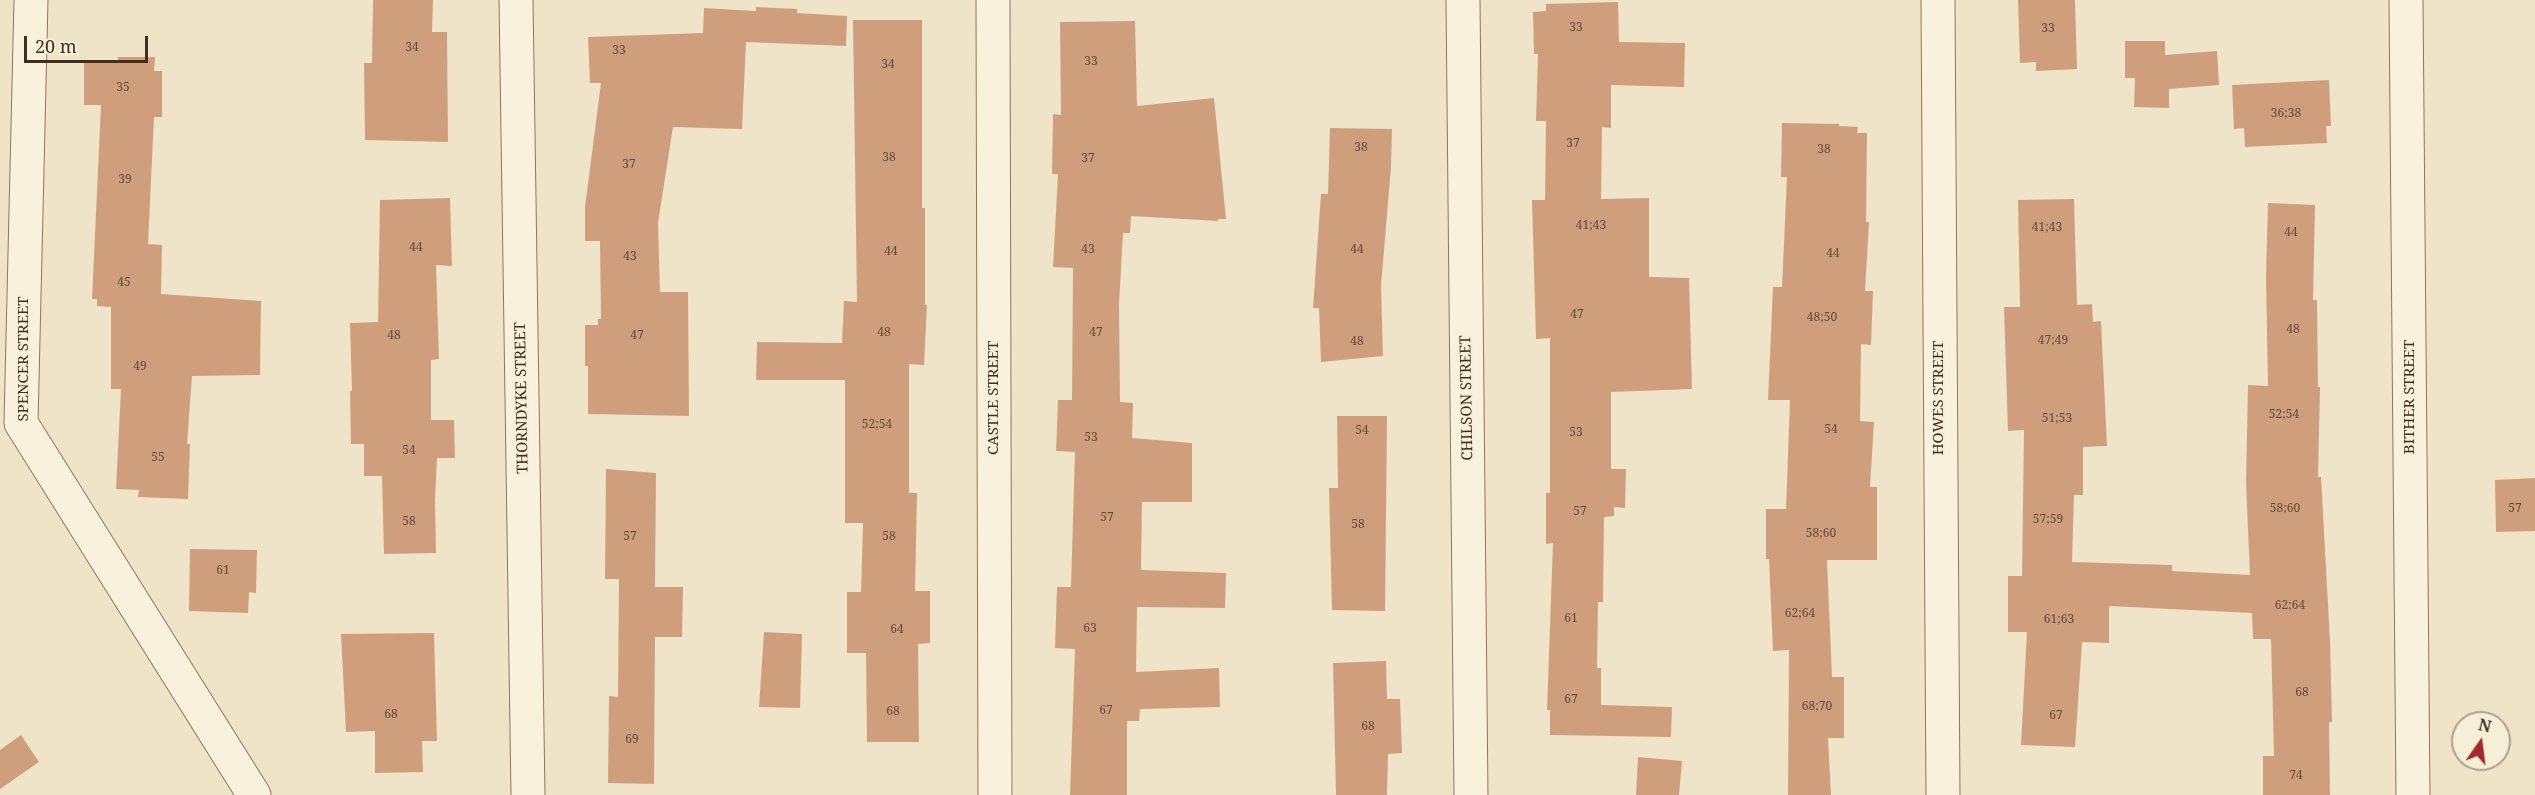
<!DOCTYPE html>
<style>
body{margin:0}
#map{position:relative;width:2535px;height:795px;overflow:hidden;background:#f0e4c8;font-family:"Noto Serif",serif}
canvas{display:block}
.north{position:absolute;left:2451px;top:711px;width:60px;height:60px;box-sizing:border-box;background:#f7eed8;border:2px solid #ada18e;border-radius:50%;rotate:14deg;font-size:16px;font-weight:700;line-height:24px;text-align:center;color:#3d2e20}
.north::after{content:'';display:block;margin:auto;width:21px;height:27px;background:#9e2a2b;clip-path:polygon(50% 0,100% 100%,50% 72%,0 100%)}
.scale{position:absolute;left:24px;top:36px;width:124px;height:27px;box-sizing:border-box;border:3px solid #3d2e20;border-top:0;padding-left:8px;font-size:18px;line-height:21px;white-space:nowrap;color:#3d2e20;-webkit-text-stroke:4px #f7eed8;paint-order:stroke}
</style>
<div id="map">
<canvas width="2535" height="795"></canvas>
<div class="north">N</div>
<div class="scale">20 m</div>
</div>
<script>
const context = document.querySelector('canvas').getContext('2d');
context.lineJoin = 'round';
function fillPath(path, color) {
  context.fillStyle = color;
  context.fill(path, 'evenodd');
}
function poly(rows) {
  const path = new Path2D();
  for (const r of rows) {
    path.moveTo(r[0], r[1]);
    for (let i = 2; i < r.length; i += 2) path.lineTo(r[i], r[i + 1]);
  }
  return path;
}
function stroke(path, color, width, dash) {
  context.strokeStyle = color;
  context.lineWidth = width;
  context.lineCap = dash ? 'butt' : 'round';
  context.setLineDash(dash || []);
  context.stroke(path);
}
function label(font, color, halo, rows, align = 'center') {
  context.font = font + ' "Noto Serif",serif';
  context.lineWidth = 4.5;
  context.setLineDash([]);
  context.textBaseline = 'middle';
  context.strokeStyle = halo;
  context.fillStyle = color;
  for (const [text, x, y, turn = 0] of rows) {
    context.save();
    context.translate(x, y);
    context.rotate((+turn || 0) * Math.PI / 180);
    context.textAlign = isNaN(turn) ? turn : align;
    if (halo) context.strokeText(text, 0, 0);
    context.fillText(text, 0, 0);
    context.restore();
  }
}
fillPath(poly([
 [373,0,433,0,432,32,447,32,448,142,365,140,364,63,372,63],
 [2018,0,2075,0,2077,69,2036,71,2036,62,2020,63],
 [1618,2,1619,42,1685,43,1684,87,1611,85,1611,128,1602,127,1601,199,1649,198,1649,277,1689,278,1692,389,1611,392,1611,469,1626,469,1625,508,1614,507,1614,516,1604,517,1603,602,1598,602,1597,668,1601,668,1601,705,1672,707,1671,737,1550,735,1550,710,1547,710,1553,543,1546,544,1546,493,1550,493,1550,338,1536,339,1532,200,1545,200,1546,121,1536,121,1538,54,1534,54,1533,12,1546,11,1546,4],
 [756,7,797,9,797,13,847,16,846,46,746,42,742,129,673,127,658,223,660,292,688,292,689,416,588,414,588,366,585,366,585,325,598,325,598,319,601,319,600,241,585,241,585,207,601,83,590,83,588,37,703,33,704,8,756,11],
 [853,20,922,20,922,208,925,208,925,305,927,305,924,365,909,364,909,493,917,493,915,591,930,591,930,643,918,644,919,742,867,742,866,653,847,653,847,592,861,592,863,523,845,523,845,380,756,380,757,342,842,343,844,301,857,302],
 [1135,21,1137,106,1214,98,1226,219,1218,219,1218,221,1131,216,1130,233,1123,233,1119,304,1120,402,1133,403,1132,438,1192,443,1192,502,1142,502,1141,570,1226,573,1225,608,1137,607,1136,672,1219,668,1220,707,1140,709,1139,721,1127,721,1127,795,1070,795,1075,649,1055,648,1057,587,1071,587,1075,452,1056,451,1058,400,1072,400,1073,268,1053,267,1058,174,1052,174,1053,114,1061,115,1060,22],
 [2125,41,2165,41,2165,55,2217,51,2219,85,2169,89,2169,108,2134,107,2135,78,2125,78],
 [118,57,155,57,154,71,162,71,162,117,154,117,148,244,162,245,161,294,261,301,260,375,192,376,187,444,190,444,188,499,138,497,139,490,116,489,121,389,111,389,111,307,97,306,97,299,92,299,101,105,84,105,84,63,118,63],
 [2329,80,2331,126,2326,126,2327,143,2245,147,2244,128,2234,129,2232,85],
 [1782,123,1839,124,1839,126,1858,127,1857,133,1867,133,1866,222,1869,222,1865,291,1873,291,1871,345,1861,344,1860,421,1874,422,1870,487,1877,487,1877,560,1827,560,1832,677,1844,677,1844,738,1828,738,1831,795,1788,795,1789,650,1773,651,1769,559,1766,559,1766,509,1786,509,1790,400,1768,400,1773,287,1782,287,1787,177,1781,177],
 [1330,128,1392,129,1391,167,1381,286,1383,356,1321,362,1319,308,1313,308,1321,194,1328,194],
 [450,198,452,266,436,265,439,359,431,360,431,420,454,420,455,458,437,458,435,499,436,553,384,554,382,476,364,476,364,444,351,444,350,391,352,391,350,323,378,322,380,200],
 [2074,199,2077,305,2092,304,2093,322,2101,321,2107,446,2083,447,2083,495,2074,495,2072,562,2172,565,2172,571,2250,575,2246,483,2248,385,2268,386,2266,275,2268,203,2315,205,2313,300,2317,300,2318,387,2320,387,2318,477,2321,477,2330,641,2332,722,2329,722,2330,795,2263,795,2263,756,2274,756,2271,639,2253,639,2252,613,2109,606,2109,643,2082,642,2075,747,2021,745,2027,632,2008,632,2008,576,2022,576,2024,430,2008,431,2004,307,2020,307,2018,200],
 [1337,416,1387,416,1385,611,1332,610,1329,488,1338,488],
 [606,469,656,473,655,587,683,587,682,637,655,637,654,784,608,783,609,696,618,697,619,579,605,579],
 [2535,478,2535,531,2496,532,2495,480],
 [190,549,257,550,256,593,249,592,248,613,189,611],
 [764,632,802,634,800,708,759,707],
 [434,633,437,741,422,741,423,772,375,773,375,731,346,732,341,634],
 [1386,661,1387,699,1400,699,1402,753,1388,754,1387,795,1336,795,1333,663],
 [21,735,39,762,0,789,0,750],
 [1638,757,1682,761,1679,795,1636,795]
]), '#cf9f7d');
const street = poly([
 [31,0,21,423,254,795],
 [516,0,528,795],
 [993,0,995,795],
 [1463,0,1471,795],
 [1938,0,1943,795],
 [2406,0,2413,795]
]);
stroke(street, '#8d765c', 35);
stroke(street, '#faf1dc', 33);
label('12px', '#624a37', null, [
 ["33",1576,28],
 ["33",2048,29],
 ["34",412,48],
 ["33",619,51],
 ["33",1091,62],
 ["34",888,65],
 ["35",123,88],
 ["36;38",2286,114],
 ["37",1573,144],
 ["38",1361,148],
 ["38",1824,150],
 ["38",889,158],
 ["37",1088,159],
 ["37",629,165],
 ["39",125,180],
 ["41;43",1591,226],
 ["41;43",2047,228],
 ["44",2291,233],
 ["44",416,248],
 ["43",1088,250],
 ["44",1357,250],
 ["44",891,252],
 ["44",1833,254],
 ["43",630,257],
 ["45",124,283],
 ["47",1577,315],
 ["48;50",1822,318],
 ["48",2293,330],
 ["48",884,333],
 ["47",1096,333],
 ["48",394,336],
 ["47",637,336],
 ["47;49",2053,341],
 ["48",1357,342],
 ["49",140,367],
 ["52;54",2284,415],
 ["51;53",2057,419],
 ["52;54",877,425],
 ["54",1831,430],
 ["54",1362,431],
 ["53",1576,433],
 ["53",1091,438],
 ["54",409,451],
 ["55",158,458],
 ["58;60",2285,509],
 ["57",2515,509],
 ["57",1580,512],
 ["57",1107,518],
 ["57;59",2048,520],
 ["58",409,522],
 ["58",1358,525],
 ["58;60",1821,534],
 ["57",630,537],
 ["58",889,537],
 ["61",223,571],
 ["62;64",2290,606],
 ["62;64",1800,614],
 ["61",1571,619],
 ["61;63",2059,620],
 ["63",1090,629],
 ["64",897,630],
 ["68",2302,693],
 ["67",1571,700],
 ["68;70",1817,707],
 ["67",1106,711],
 ["68",893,712],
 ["68",391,715],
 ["67",2056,716],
 ["68",1368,727],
 ["69",632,740],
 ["74",2296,776]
]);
label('15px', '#3d2e20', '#f7eed8', [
 ["SPENCER STREET",24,359,-90],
 ["BITHER STREET",2410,397,-90],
 ["THORNDYKE STREET",522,398,-91],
 ["CASTLE STREET",994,398,-90],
 ["CHILSON STREET",1467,398,-91],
 ["HOWES STREET",1939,398,-90]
]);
</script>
